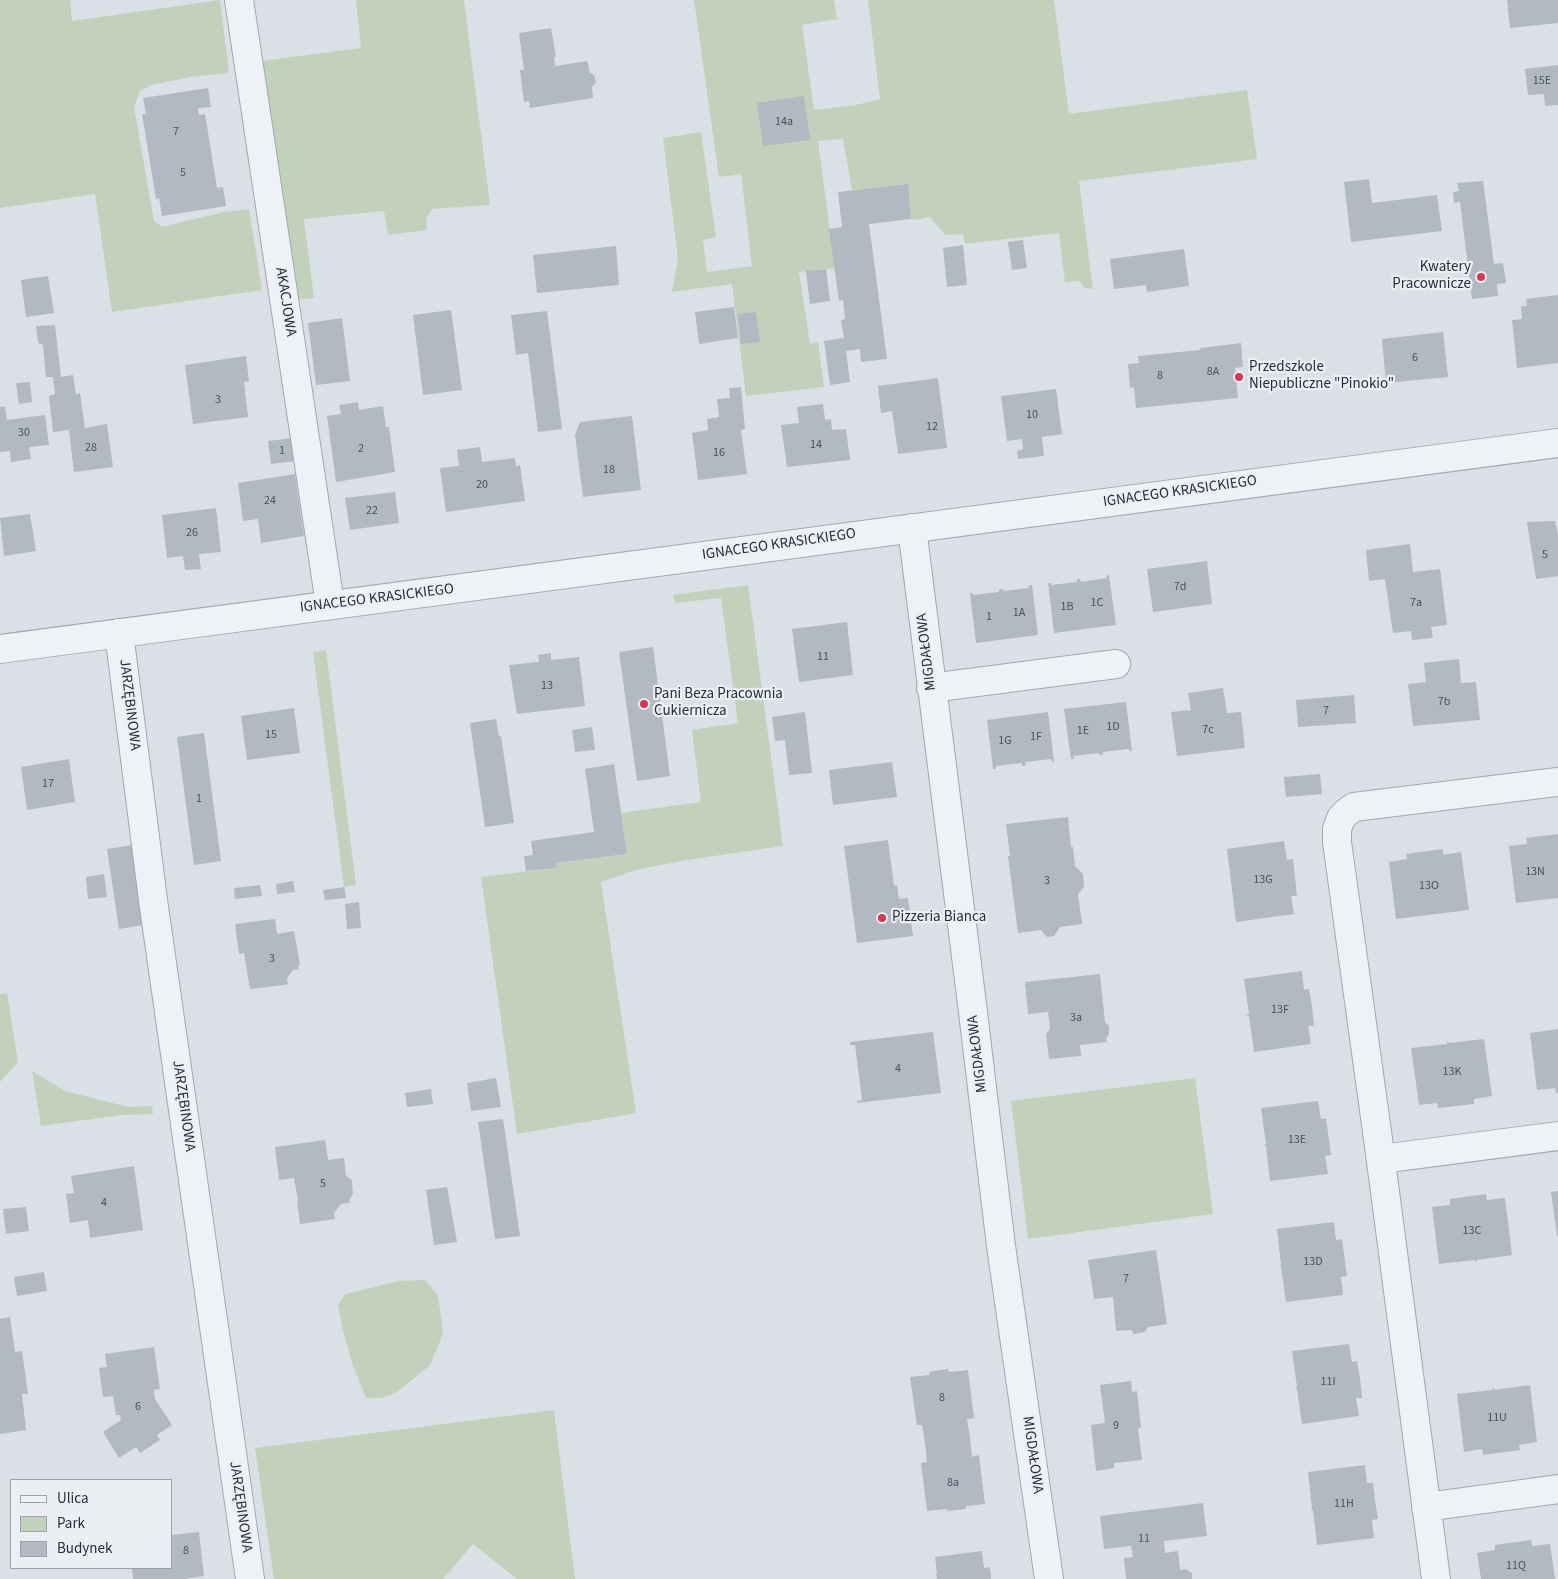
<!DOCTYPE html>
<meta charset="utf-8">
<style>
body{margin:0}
#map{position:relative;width:1558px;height:1579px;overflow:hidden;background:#dbe0e7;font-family:"Source Sans 3",sans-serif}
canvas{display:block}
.legend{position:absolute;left:10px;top:1479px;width:162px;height:90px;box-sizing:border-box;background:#ebeff4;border:1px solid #9ca2ab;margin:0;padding:6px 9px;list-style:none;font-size:15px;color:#252e3d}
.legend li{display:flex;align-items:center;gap:10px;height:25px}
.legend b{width:25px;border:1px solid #9ca2ab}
</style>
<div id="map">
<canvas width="1558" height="1579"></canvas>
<ul class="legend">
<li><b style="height:6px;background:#eef1f5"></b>Ulica</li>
<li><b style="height:14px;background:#c2d1bc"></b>Park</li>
<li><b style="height:14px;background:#b2b9c3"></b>Budynek</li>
</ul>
</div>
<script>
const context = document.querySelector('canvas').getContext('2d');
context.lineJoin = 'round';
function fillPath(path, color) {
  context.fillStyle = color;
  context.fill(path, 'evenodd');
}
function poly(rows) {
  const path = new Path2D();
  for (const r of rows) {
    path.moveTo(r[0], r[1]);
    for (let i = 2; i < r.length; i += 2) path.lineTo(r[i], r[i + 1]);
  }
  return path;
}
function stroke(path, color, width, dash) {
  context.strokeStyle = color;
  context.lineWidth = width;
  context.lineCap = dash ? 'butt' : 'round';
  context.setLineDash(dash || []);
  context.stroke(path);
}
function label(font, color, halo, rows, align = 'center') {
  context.font = font + ' "Source Sans 3",sans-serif';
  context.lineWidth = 4.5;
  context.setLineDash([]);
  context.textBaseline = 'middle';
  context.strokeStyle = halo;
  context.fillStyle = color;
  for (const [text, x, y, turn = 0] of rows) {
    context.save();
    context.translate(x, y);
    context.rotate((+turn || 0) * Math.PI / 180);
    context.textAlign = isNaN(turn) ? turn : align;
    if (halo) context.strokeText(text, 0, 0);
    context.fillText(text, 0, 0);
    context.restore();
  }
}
fillPath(poly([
 [0,0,70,0,72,21,220,0,229,73,191,77,151,85,140,91,134,107,154,221,162,227,224,212,249,209,262,290,112,312,95,194,0,208],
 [356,0,464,0,490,205,432,209,426,219,427,230,388,235,384,211,304,219,314,298,295,300,261,61,361,48],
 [694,0,834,0,837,19,802,25,814,110,856,105,880,99,868,0,1054,0,1069,114,1247,90,1257,159,1079,181,1093,289,1085,288,1079,281,1065,282,1059,233,965,244,963,234,945,235,930,217,916,220,911,219,907,185,852,190,843,139,818,141,835,268,799,272,810,344,818,342,824,387,746,396,732,284,672,292,678,258,663,138,701,132,716,237,703,240,707,272,752,266,741,174,719,177],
 [748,585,783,846,687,860,636,870,601,882,636,1113,517,1134,481,877,555,868,555,863,627,854,621,813,701,802,692,730,738,723,721,598,675,603,673,595],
 [326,650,356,885,344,887,313,652],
 [7,993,18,1062,0,1082,0,994],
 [32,1071,65,1091,128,1107,152,1106,153,1114,122,1115,41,1126],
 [1195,1078,1213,1214,1028,1239,1011,1101],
 [425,1280,438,1295,443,1334,430,1365,397,1392,382,1398,366,1398,353,1366,343,1331,338,1305,345,1294,398,1281],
 [554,1410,575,1579,517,1579,473,1544,443,1579,274,1579,255,1448]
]), '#c2d1bc');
fillPath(poly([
 [1507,0,1558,0,1558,23,1510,28],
 [551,28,556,57,554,57,555,66,587,61,590,73,594,75,596,83,592,87,593,98,530,108,529,101,524,102,520,70,524,70,519,33],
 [1558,65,1558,105,1545,106,1544,94,1528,95,1525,69],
 [208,88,211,107,198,108,199,115,205,114,217,188,223,187,226,206,162,216,159,198,156,199,142,114,146,114,143,98],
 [804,96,810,140,763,146,757,103],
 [1369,179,1372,203,1437,195,1442,231,1351,242,1344,182],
 [1483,181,1494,264,1503,263,1506,283,1497,284,1498,296,1472,299,1460,202,1454,203,1453,192,1459,191,1457,183],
 [908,184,911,219,869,224,887,359,861,362,860,349,846,351,850,382,830,385,824,341,844,338,841,320,845,319,843,300,839,301,829,229,842,227,838,192],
 [1023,240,1027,268,1012,270,1008,242],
 [963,245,967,285,947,287,943,248],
 [616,246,619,285,537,293,533,255],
 [1184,249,1189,286,1147,292,1146,285,1114,289,1110,259],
 [826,269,830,301,810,304,806,271],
 [48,276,54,313,26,317,21,280],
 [1558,295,1558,363,1517,368,1512,320,1522,319,1521,306,1527,306,1526,299],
 [734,307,738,338,699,344,695,312],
 [451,310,462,390,423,395,413,315],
 [547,311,562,429,538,432,528,353,516,355,511,315],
 [756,312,760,342,741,344,738,314],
 [342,318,350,381,316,385,308,323],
 [55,325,61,377,73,375,76,394,80,393,85,428,107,424,113,467,74,472,69,430,53,432,49,396,55,394,53,377,46,377,43,345,38,343,36,326],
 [1443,332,1448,377,1386,383,1382,339],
 [1241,343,1243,367,1235,368,1238,398,1136,408,1134,387,1130,388,1128,364,1139,363,1138,356,1200,350,1200,348],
 [246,356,249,381,244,382,248,417,193,424,185,365],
 [938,378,947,448,898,454,892,411,881,413,878,386],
 [30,382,32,402,19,404,16,383],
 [741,387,745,429,741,430,747,474,698,480,692,433,708,430,707,419,719,417,717,399,730,398,729,388],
 [1056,389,1062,434,1042,437,1044,456,1018,459,1017,451,1023,449,1022,439,1007,441,1001,396],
 [358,402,359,410,383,406,386,427,389,427,395,472,336,482,327,416,341,414,339,405],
 [823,404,825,420,831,419,832,430,846,429,850,460,787,467,781,425,799,423,797,407],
 [5,406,7,420,45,415,49,445,29,447,31,459,11,462,10,451,0,452,0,407],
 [632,416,641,490,583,497,575,435,580,422],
 [293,438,296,461,271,464,268,441],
 [480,447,482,462,515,458,516,466,520,465,525,501,446,512,440,468,459,466,457,450],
 [295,474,304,536,261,543,258,519,243,521,238,483],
 [395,492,399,523,350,530,345,498],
 [216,508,221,552,199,554,201,569,185,570,183,556,167,558,162,515],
 [30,514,36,551,4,556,0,518],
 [1555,521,1558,534,1558,576,1536,579,1527,522],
 [1410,544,1413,572,1440,569,1447,625,1431,627,1433,638,1412,640,1411,631,1393,633,1385,579,1369,581,1366,550],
 [1207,561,1212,604,1153,612,1147,569],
 [1109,575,1116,625,1054,633,1048,583,1051,583,1051,585,1077,582,1077,579,1080,579,1081,582,1107,578,1106,576],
 [1032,585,1038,635,976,643,970,593,973,593,973,595,999,592,999,590,1001,589,1003,589,1003,591,1029,588,1028,586],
 [847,622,853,675,799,682,792,629],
 [653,647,670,776,637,781,619,652],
 [551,653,551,660,579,657,585,706,517,714,509,665,539,662,538,655],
 [1459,659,1461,683,1476,682,1480,720,1413,726,1408,684,1426,682,1424,663],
 [1223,688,1227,713,1241,712,1245,748,1177,756,1171,712,1191,710,1188,693],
 [1354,695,1356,723,1298,727,1296,700],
 [1126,702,1132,751,1129,751,1129,749,1103,752,1103,755,1100,755,1099,753,1073,756,1074,759,1071,759,1064,709],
 [294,708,300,753,247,760,241,716],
 [805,712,812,773,789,775,785,740,775,741,772,717],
 [1048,712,1054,761,1052,762,1051,759,1025,762,1026,765,1022,766,1022,763,996,766,996,769,993,769,987,720],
 [496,719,499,737,501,736,514,823,485,827,470,723],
 [592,727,595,750,575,752,572,730],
 [204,733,221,861,194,865,177,737],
 [69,759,75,802,27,810,21,767],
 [892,762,897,797,833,805,829,770],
 [614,764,627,854,555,863,556,868,526,871,524,856,533,855,531,841,594,832,585,769],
 [1320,774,1322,794,1286,797,1284,777],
 [1068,817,1071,847,1073,847,1075,866,1083,874,1084,887,1078,894,1082,924,1060,927,1054,936,1047,937,1041,930,1018,933,1008,856,1010,856,1006,824],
 [1558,834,1558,898,1516,903,1509,846,1527,844,1526,838],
 [888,840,894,886,897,885,899,899,908,898,913,936,857,943,844,846],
 [1284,841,1287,860,1293,859,1297,896,1291,896,1294,914,1236,922,1227,849],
 [132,845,143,925,119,929,107,849],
 [1443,849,1443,855,1461,852,1469,910,1396,919,1389,862,1407,859,1406,854],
 [104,874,107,897,88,899,86,877],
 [293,881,295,892,277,894,276,884],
 [260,885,262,896,235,899,234,888],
 [344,887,346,898,325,900,323,890],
 [359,902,361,928,347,929,345,904],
 [275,919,277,934,294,931,300,965,298,965,299,969,293,970,287,978,288,984,284,985,250,989,244,953,239,954,235,924],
 [1302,971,1304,990,1309,989,1312,1006,1314,1026,1308,1026,1311,1044,1254,1052,1249,1016,1245,1015,1249,1014,1244,979],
 [1100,974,1105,1022,1109,1026,1109,1034,1106,1038,1107,1042,1080,1045,1081,1056,1049,1059,1046,1034,1050,1029,1048,1012,1028,1014,1025,982],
 [1558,1029,1558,1093,1556,1093,1555,1088,1537,1090,1530,1033],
 [933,1032,941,1093,857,1103,857,1101,862,1100,855,1045,850,1045,850,1042],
 [1484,1039,1492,1096,1474,1099,1474,1104,1438,1108,1437,1103,1419,1105,1411,1048,1447,1044,1447,1041,1449,1043],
 [496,1078,501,1107,471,1111,467,1083],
 [431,1089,433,1104,407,1107,405,1093],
 [1318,1101,1321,1119,1326,1118,1331,1155,1325,1156,1328,1174,1270,1181,1266,1146,1264,1144,1266,1144,1261,1108],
 [503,1119,520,1236,495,1239,478,1122],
 [325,1140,328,1160,344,1158,346,1176,352,1180,353,1194,349,1200,350,1203,341,1204,334,1213,335,1219,300,1224,297,1201,298,1201,294,1178,279,1180,275,1147],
 [134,1166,143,1230,90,1238,88,1220,70,1223,66,1194,74,1193,71,1176],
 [447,1187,457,1242,434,1245,426,1190],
 [1558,1191,1558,1236,1557,1236,1551,1192],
 [1486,1194,1487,1200,1505,1198,1512,1255,1477,1260,1477,1261,1475,1262,1475,1260,1439,1264,1432,1207,1450,1205,1450,1199],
 [26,1207,29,1231,6,1234,3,1209],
 [1334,1222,1336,1240,1342,1239,1347,1276,1341,1277,1343,1295,1286,1302,1281,1267,1279,1266,1281,1265,1277,1229],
 [1156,1250,1167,1324,1148,1327,1145,1332,1134,1334,1131,1330,1116,1331,1113,1297,1094,1299,1088,1260],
 [44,1272,47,1291,17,1296,14,1277],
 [10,1317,15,1352,22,1351,28,1394,22,1394,26,1430,0,1434,0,1319],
 [1349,1344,1352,1362,1357,1361,1360,1378,1362,1398,1356,1398,1359,1416,1302,1424,1297,1389,1295,1388,1297,1387,1292,1351],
 [154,1347,160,1389,154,1390,155,1399,172,1425,157,1435,160,1440,140,1453,136,1447,119,1458,103,1432,121,1420,120,1415,116,1415,113,1396,103,1397,99,1368,107,1367,105,1354],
 [948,1369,949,1372,968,1370,974,1418,967,1419,970,1437,972,1457,979,1455,985,1504,966,1506,966,1509,947,1511,947,1509,927,1511,921,1463,927,1462,925,1443,922,1425,917,1425,910,1377,929,1375,929,1372],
 [1131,1381,1132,1392,1137,1391,1141,1428,1138,1428,1142,1460,1114,1463,1114,1468,1096,1471,1091,1425,1105,1423,1100,1385],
 [1530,1385,1537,1442,1519,1445,1520,1450,1483,1455,1482,1449,1464,1452,1457,1394,1492,1390,1494,1387,1494,1390],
 [1365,1465,1367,1483,1373,1483,1375,1500,1378,1519,1372,1520,1374,1538,1317,1545,1313,1510,1311,1510,1312,1508,1308,1472],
 [1203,1503,1207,1536,1164,1541,1165,1553,1178,1551,1180,1570,1186,1569,1192,1573,1192,1579,1126,1579,1124,1558,1133,1557,1131,1546,1104,1549,1100,1516],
 [199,1532,204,1576,185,1579,133,1579,132,1568,171,1568,171,1535],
 [1531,1540,1532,1546,1550,1544,1555,1579,1481,1579,1477,1553,1495,1550,1495,1545],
 [982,1551,984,1568,990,1567,991,1579,937,1579,936,1574,937,1573,935,1557]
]), '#b2b9c3');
const minor = poly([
 [239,0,330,604],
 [912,528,972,1004,1001,1246,1049,1579],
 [119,633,153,900,250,1579],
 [0,649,1558,443],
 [931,688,1116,664],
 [1381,1159,1558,1136],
 [1426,1507,1558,1489],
 [1436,1579,1378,1139,1337,842,1337,829,1341,818,1347,812,1354,807,1558,782]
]);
stroke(minor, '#a1a7b1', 30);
stroke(minor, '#eef1f5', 28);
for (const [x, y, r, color] of [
 [1481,277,5,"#d33951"],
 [1239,377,5,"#d33951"],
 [644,704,5,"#d33951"],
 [882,918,5,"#d33951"]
]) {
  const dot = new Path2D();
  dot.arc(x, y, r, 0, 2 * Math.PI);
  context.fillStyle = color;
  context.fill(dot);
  stroke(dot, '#ebeff4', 2);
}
label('12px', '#48515e', null, [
 ["15E",1542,81],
 ["14a",784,122],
 ["7",176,132],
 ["5",183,173],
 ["6",1415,358],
 ["8A",1213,372],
 ["8",1160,376],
 ["3",218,400],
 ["10",1032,415],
 ["12",932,427],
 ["30",24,433],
 ["14",816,445],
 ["28",91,448],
 ["2",361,449],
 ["1",282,451],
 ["16",719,453],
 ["18",609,470],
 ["20",482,485],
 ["24",270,501],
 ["22",372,511],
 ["26",192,533],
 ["5",1545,555],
 ["7d",1180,587],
 ["1C",1097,603],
 ["7a",1416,603],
 ["1B",1067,607],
 ["1A",1019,613],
 ["1",989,617],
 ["11",823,657],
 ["13",547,686],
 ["7b",1444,702],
 ["7",1326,711],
 ["1D",1113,727],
 ["7c",1208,730],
 ["1E",1083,731],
 ["15",271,735],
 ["1F",1036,737],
 ["1G",1005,741],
 ["17",48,784],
 ["1",199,799],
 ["13N",1535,872],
 ["13G",1263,880],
 ["3",1047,881],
 ["13O",1429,886],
 ["3",272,959],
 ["13F",1280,1010],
 ["3a",1076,1018],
 ["4",898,1069],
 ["13K",1452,1072],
 ["13E",1297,1140],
 ["5",323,1184],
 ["4",104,1203],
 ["13C",1472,1231],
 ["13D",1313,1262],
 ["7",1126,1279],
 ["11I",1328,1382],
 ["8",942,1398],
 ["6",138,1407],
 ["11U",1497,1418],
 ["9",1116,1426],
 ["8a",953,1483],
 ["11H",1344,1504],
 ["11",1144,1539],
 ["8",186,1551],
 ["11Q",1516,1566]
]);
label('15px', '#252e3d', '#ebeff4', [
 ["Kwatery",1471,268,"right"],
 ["Pracownicze",1471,285,"right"],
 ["Przedszkole",1249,368],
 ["Niepubliczne \"Pinokio\"",1249,385],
 ["Pani Beza Pracownia",654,695],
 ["Cukiernicza",654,712],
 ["Pizzeria Bianca",892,918]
], 'left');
label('15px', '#252e3d', '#ebeff4', [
 ["AKACJOWA",285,302,81],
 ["IGNACEGO KRASICKIEGO",1180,492,-8],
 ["IGNACEGO KRASICKIEGO",779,545,-8],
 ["IGNACEGO KRASICKIEGO",377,599,-7],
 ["MIGDAŁOWA",927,652,-97],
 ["JARZĘBINOWA",129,705,83],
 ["MIGDAŁOWA",978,1054,-97],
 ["JARZĘBINOWA",183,1106,82],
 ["MIGDAŁOWA",1032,1455,82],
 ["JARZĘBINOWA",240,1507,82]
]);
</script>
